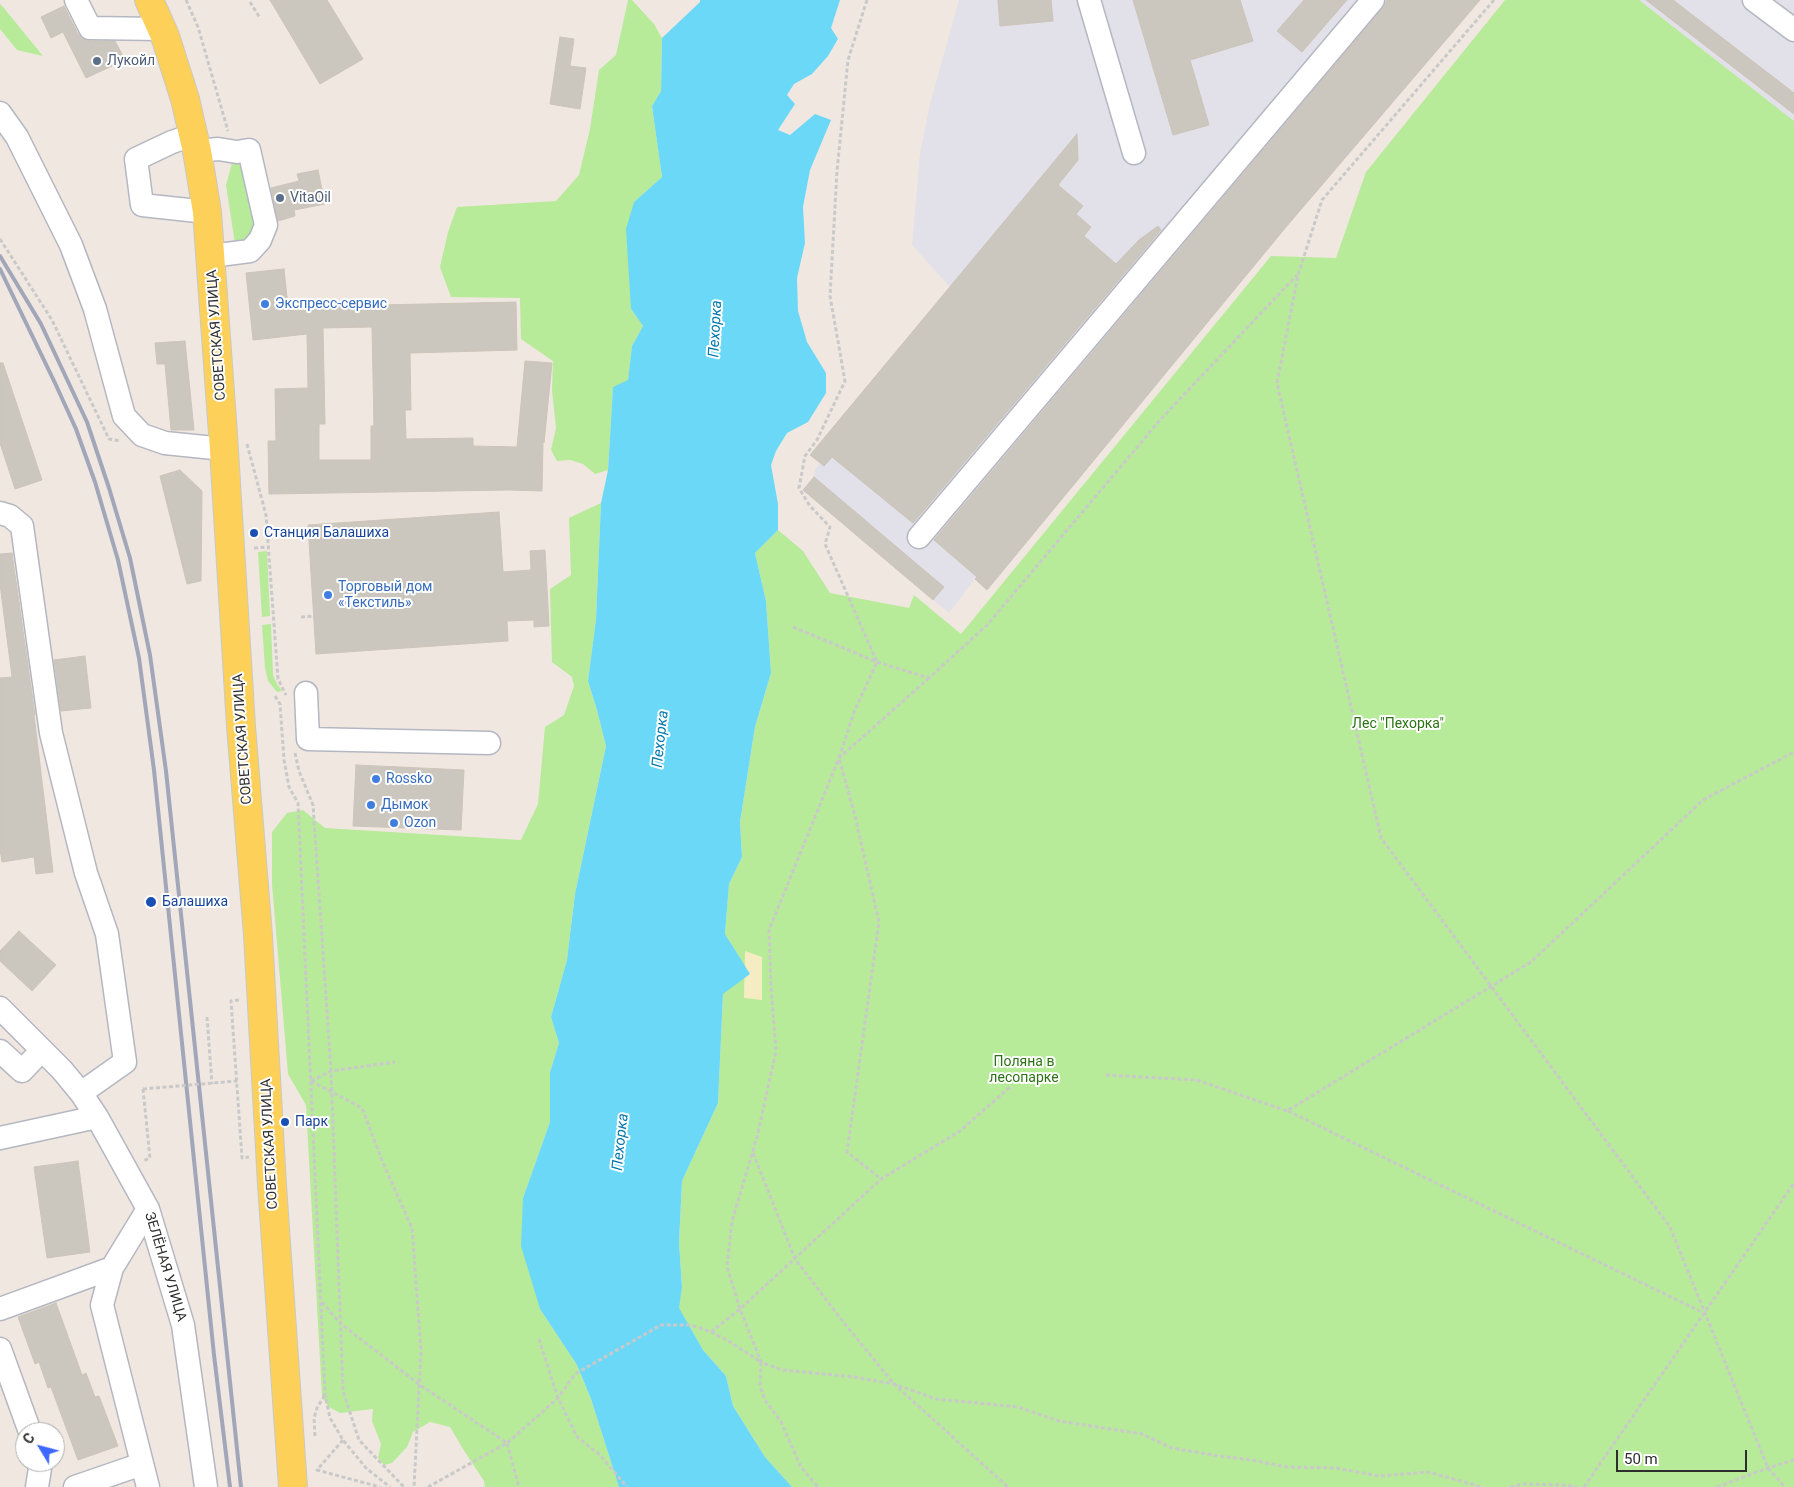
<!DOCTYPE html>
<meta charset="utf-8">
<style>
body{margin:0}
#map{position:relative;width:1794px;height:1487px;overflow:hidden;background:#f0e8e0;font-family:Roboto,sans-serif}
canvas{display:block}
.north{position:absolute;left:15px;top:1422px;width:50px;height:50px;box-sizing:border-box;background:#fff;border:1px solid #ababab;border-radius:50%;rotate:307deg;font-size:14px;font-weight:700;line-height:20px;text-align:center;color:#2e2e2e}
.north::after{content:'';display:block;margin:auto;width:18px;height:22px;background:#3e68ff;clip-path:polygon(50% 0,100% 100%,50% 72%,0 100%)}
.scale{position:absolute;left:1616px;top:1450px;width:131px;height:22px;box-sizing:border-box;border:2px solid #2e2e2e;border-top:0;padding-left:6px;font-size:15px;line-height:18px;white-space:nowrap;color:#2e2e2e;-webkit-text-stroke:4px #fff;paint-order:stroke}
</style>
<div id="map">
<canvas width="1794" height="1487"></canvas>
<div class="north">С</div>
<div class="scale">50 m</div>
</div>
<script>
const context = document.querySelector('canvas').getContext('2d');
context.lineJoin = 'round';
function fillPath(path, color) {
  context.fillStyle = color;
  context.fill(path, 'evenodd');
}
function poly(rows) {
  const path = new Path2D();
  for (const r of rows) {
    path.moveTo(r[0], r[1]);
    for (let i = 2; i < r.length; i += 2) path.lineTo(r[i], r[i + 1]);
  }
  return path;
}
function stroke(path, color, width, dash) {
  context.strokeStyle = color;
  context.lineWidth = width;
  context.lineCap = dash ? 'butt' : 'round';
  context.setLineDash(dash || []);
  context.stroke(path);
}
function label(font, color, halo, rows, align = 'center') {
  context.font = font + ' Roboto,sans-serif';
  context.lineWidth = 4;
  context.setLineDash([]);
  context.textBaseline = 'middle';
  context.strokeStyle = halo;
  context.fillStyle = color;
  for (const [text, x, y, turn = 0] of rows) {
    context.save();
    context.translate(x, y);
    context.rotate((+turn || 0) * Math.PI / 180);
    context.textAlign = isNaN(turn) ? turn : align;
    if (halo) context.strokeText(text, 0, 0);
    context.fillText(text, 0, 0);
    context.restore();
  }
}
fillPath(poly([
 [959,0,1480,0,1286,227,987,590,975,579,949,613,803,490,814,477,815,470,820,463,810,455,950,287,912,245,920,153,930,104],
 [1639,0,1794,0,1794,121]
]), '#e2e0e8');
fillPath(poly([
 [628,0,632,0,654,24,662,38,661,91,652,106,662,177,634,202,631,309,643,326,632,346,628,381,613,387,608,470,595,474,583,464,570,460,557,461,551,450,556,428,552,390,553,361,521,339,520,298,451,297,440,267,448,232,457,207,556,201,579,175,590,129,599,70,616,55],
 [1505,0,1639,0,1794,121,1794,1487,792,1487,765,1457,733,1406,726,1376,703,1350,678,1308,682,1287,679,1243,682,1181,718,1103,723,994,739,957,725,934,729,884,742,857,740,822,755,727,771,673,766,601,755,553,778,530,803,551,830,593,909,608,914,595,961,634,1271,256,1336,258,1366,172],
 [0,4,3,7,43,56,17,50,0,29],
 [232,163,241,165,248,173,259,228,255,237,235,244,226,185],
 [601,503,596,619,588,681,597,710,606,746,575,894,567,960,551,1017,559,1043,550,1072,550,1122,523,1198,540,1309,577,1365,591,1399,619,1487,485,1487,484,1481,463,1449,450,1427,430,1422,413,1432,407,1447,392,1463,384,1465,378,1458,381,1444,372,1421,373,1409,340,1413,329,1407,322,1397,306,1105,288,1074,272,884,272,832,287,813,303,810,325,828,521,840,538,804,545,727,564,715,574,686,572,677,552,662,550,589,571,575,569,518],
 [267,551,270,616,262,617,258,552],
 [271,624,273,675,277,684,282,691,277,692,268,681,265,668,262,625]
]), '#b7ea99');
fillPath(poly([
 [745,951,762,957,762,1000,744,998]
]), '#f6ecc2');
fillPath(poly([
 [700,0,840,0,831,28,838,39,828,56,812,74,794,84,787,95,795,104,778,130,790,135,815,114,831,120,810,170,803,207,805,243,797,278,798,311,807,342,826,373,826,393,808,422,787,433,776,451,771,465,778,504,778,530,755,553,766,601,771,673,755,727,740,822,742,857,729,884,725,934,750,974,723,994,718,1103,682,1181,679,1243,682,1287,679,1308,703,1350,726,1376,733,1406,765,1457,792,1487,619,1487,591,1399,577,1365,540,1309,521,1246,523,1198,550,1122,550,1072,559,1043,551,1017,567,960,575,894,606,746,597,710,588,681,596,619,601,503,608,470,613,387,628,380,632,346,643,326,631,309,626,229,634,202,662,177,652,106,661,91,662,38,700,2]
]), '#6cd8f8');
const building = poly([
 [270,0,327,0,363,59,320,84,270,0],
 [998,0,1051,0,1053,21,1000,26,998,0],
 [1133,0,1240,0,1253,41,1190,60,1209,125,1173,135,1133,0],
 [1304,0,1347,0,1302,52,1277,31,1304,0],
 [1387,0,1480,0,1286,227,987,590,975,579,977,577,934,540,1383,8,1387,0],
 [1646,0,1673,0,1794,93,1794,114,1646,0],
 [64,6,78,34,83,39,90,41,115,41,125,60,86,78,63,32,51,38,41,17,64,6],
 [560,37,574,39,570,66,586,68,580,109,550,104,560,37],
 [1077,134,1078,160,1058,185,1083,206,1076,214,1091,227,1084,236,1116,264,1139,240,1158,226,1161,230,913,523,832,457,824,466,810,455,1077,134],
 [318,170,325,204,294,210,295,216,278,221,271,188,299,181,297,174,318,170],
 [284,269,288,307,516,302,517,350,410,353,411,410,405,410,406,439,473,438,473,446,517,447,525,361,552,363,544,443,543,442,542,491,508,490,269,494,268,441,276,441,275,389,308,388,307,334,253,340,246,273,284,269],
 [372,327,374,426,371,426,371,460,319,460,319,424,325,424,323,328,372,327],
 [185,341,194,430,171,430,165,364,157,364,155,343,185,341],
 [0,363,3,363,42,480,15,489,0,443,0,363],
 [180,470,202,491,201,581,187,584,160,476,180,470],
 [814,477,944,587,933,600,803,490,814,477],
 [499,512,503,572,531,570,530,551,545,550,549,626,534,627,534,620,507,621,508,641,316,654,308,525,499,512],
 [12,553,35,715,34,715,53,872,36,874,34,857,2,862,0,849,0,678,12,677,0,584,0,554,12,553],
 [85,656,91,708,61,711,54,660,85,656],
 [356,765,464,770,461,830,353,826,356,765],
 [19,931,56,965,32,991,0,961,0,951,19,931],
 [78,1161,90,1252,47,1258,34,1167,78,1161],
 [56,1303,82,1375,86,1373,95,1397,99,1396,118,1446,78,1460,51,1387,48,1388,39,1362,35,1364,18,1317,56,1303]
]);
fillPath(building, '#cbc6be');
stroke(building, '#ccc4b9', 1);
const minor = poly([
 [76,0,90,28,161,29],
 [1089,0,1134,153],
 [1754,0,1794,30],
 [0,113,17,137,71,245,95,309,124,416,142,435,165,443,224,449],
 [193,135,172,142,136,159,142,205,207,212],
 [197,151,218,149,237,152,249,150,266,225,260,240,250,251,211,256],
 [0,513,10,516,22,526,51,733,86,873,107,934,125,1062,81,1093],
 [919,537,1373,0],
 [306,693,308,739,489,743],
 [0,1008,62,1070,81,1093,97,1117,148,1209,183,1325,206,1487],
 [0,1051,22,1071,42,1050],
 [0,1138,97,1117],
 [148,1209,112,1268,102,1305,148,1487],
 [0,1309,112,1268],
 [0,1349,30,1432],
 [37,1487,41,1462],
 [75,1487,142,1464]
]);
const major = poly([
 [149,0,165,36,185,99,197,151,207,212,223,434,241,726,258,935,272,1185,293,1487]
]);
stroke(minor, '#b4b7c2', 25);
stroke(major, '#c9c9c9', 30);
stroke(poly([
 [186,0,198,27,228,131],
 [867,0,848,60,837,171,830,296,845,381,817,440,805,456,799,488,810,506,830,527,825,544,877,662,854,712,839,758,855,816,879,922,847,1152,881,1179],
 [1494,0,1322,200,1298,275,1277,383,1381,838,1670,1227,1768,1468,1785,1487],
 [250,2,260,18],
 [0,239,52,320,109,439,120,441],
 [247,444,266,515,278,679,286,695],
 [254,548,269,547],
 [301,617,314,616],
 [793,627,877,662,929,678,987,625,1160,420,1297,275],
 [929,678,839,758,769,930,771,987,776,1051,757,1137,732,1221,727,1267,740,1309,761,1362,782,1370,854,1377,894,1384,936,1399,1018,1407,1059,1421,1142,1434,1172,1448,1219,1456,1252,1460,1286,1467,1336,1468,1379,1476,1428,1472,1482,1487],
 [275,696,280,704,284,760,289,787,298,803,325,1395,330,1418,343,1440,366,1468,390,1487],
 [295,753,299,771,313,805,331,1071,343,1391,359,1440,404,1487],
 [239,1000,231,1001,242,1158,249,1157],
 [207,1017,212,1084],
 [1106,1075,1197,1080,1287,1111,1531,962,1703,800,1794,752],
 [311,1081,362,1108,383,1163,412,1228,421,1351,414,1487],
 [311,1081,331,1071,395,1062],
 [143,1089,150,1158,143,1161],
 [1288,1111,1704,1313],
 [753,1153,795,1259,844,1323,894,1384,1008,1487],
 [322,1302,340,1323,420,1385,507,1443,519,1487],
 [711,1332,740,1309,881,1179,960,1131,1010,1087],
 [539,1339,558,1398,577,1437,600,1455,627,1487],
 [315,1436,314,1418,317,1408,325,1395],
 [343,1440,317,1470,380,1487],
 [428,1487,507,1443,558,1398,575,1374,661,1325,691,1325,711,1332,725,1339,761,1362,760,1386,765,1400,781,1422,801,1467,818,1487],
 [1510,1487,1523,1484,1566,1485,1577,1487],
 [1584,1487,1794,1183],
 [1717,1487,1768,1468,1794,1460]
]), '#c9c9c9', 3, [4, 2.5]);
stroke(minor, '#fff', 22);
stroke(major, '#fcd059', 28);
stroke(poly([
 [0,256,41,324,87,422,109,488,130,558,150,655,166,771,241,1487],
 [0,269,55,383,76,429,95,482,118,560,139,658,154,770,214,1355,230,1487]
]), '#a1a6b9', 4);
stroke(poly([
 [143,1089,237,1081]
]), '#c9c9c9', 3, [4, 2.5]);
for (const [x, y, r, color] of [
 [97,61,5,"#5c6f8a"],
 [280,198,5,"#5c6f8a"],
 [265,304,5,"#3f7fe0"],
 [254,533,5,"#1a4fb4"],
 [328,595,5,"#3f7fe0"],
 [376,779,5,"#3f7fe0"],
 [371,805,5,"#3f7fe0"],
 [394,823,5,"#3f7fe0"],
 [151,902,6,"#1a4fb4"],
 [285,1122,5,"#1a4fb4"]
]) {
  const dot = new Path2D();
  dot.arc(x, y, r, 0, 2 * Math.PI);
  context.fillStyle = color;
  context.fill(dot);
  stroke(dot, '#fff', 2);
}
label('14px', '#4e5e75', '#fff', [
 ["Лукойл",107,61],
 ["VitaOil",290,198]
], 'left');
label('14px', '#366cbe', '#fff', [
 ["Экспресс-сервис",275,304],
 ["Торговый дом",338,587],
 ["«Текстиль»",338,603],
 ["Rossko",386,779],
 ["Дымок",381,805],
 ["Ozon",404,823]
], 'left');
label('14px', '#2e2e2e', '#fff', [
 ["СОВЕТСКАЯ УЛИЦА",217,335,-94],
 ["СОВЕТСКАЯ УЛИЦА",243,739,-94],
 ["СОВЕТСКАЯ УЛИЦА",270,1144,-93],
 ["ЗЕЛЁНАЯ УЛИЦА",165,1267,73]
]);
label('14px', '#164399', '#fff', [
 ["Станция Балашиха",264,533],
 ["Балашиха",162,902],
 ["Парк",295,1122]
], 'left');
label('14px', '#2c7315', '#fff', [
 ["Лес \"Пехорка\"",1398,724],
 ["Поляна в",1024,1062],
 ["лесопарке",1024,1078]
]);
label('italic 15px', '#0378ac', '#fff', [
 ["Пехорка",716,329,-87],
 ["Пехорка",661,739,-84],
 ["Пехорка",621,1142,-84]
]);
</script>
